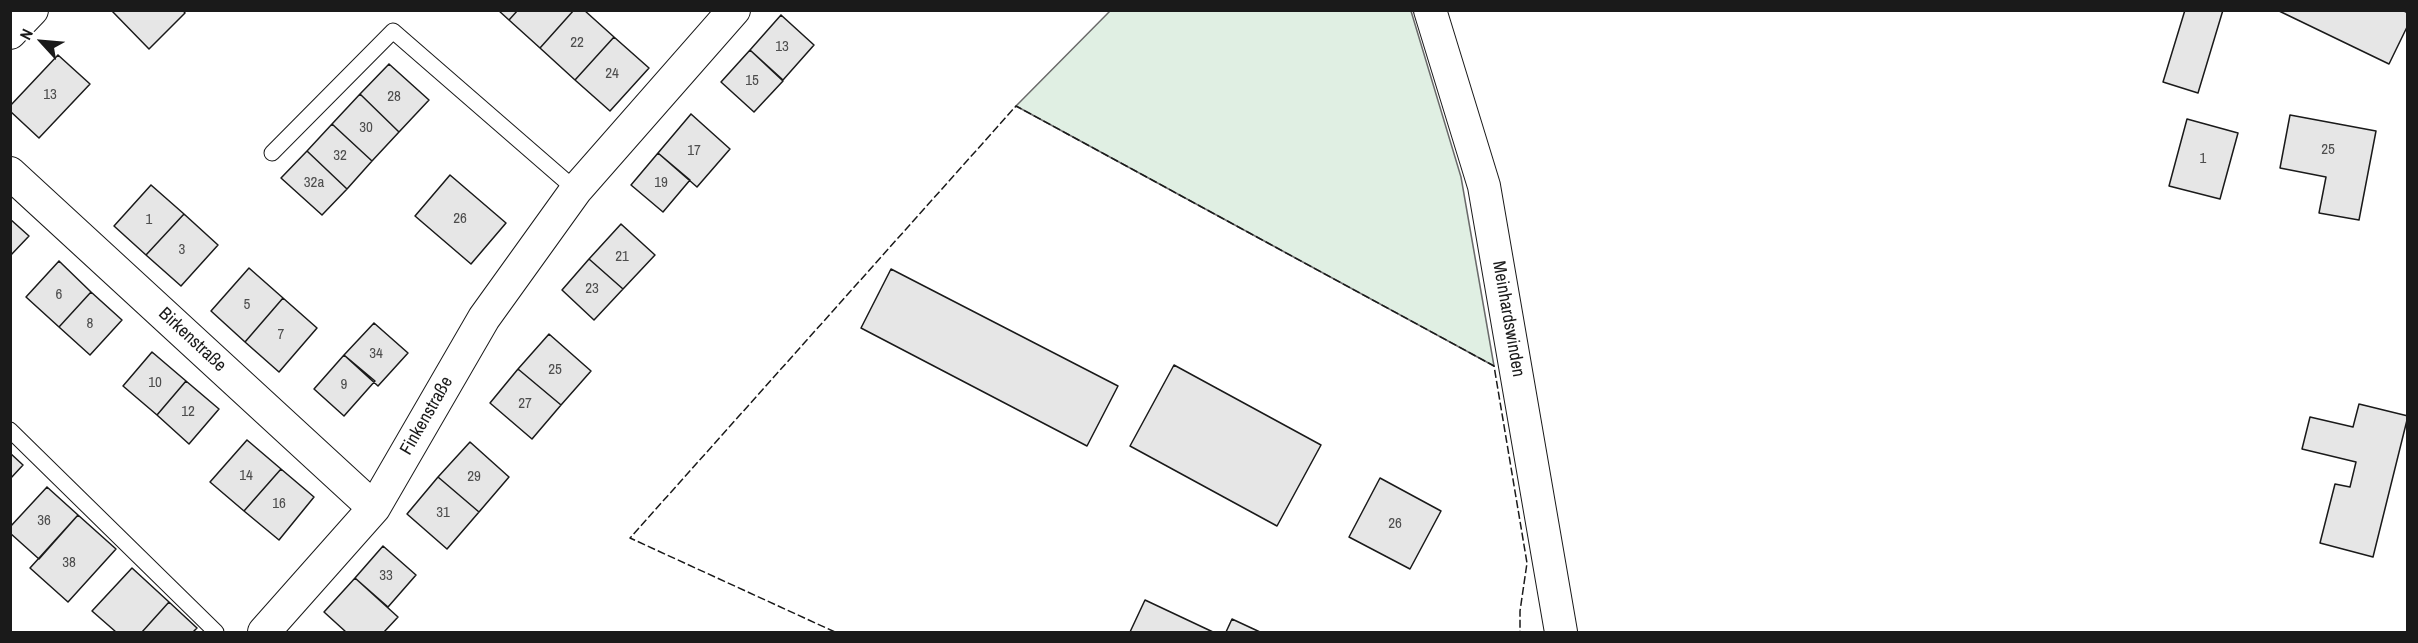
<!DOCTYPE html>
<meta charset="utf-8">
<style>
body{margin:0}
#map{position:relative;width:2418px;height:643px;overflow:hidden;background:#fff;font-family:"Archivo Narrow",sans-serif}
canvas{display:block}
.frame{position:absolute;inset:0;border:12px solid #1a1a1a;pointer-events:none}
.north{position:absolute;left:12px;top:12px;width:60px;height:60px;-webkit-text-stroke:4px #fff;paint-order:stroke;rotate:296deg;font-size:16px;font-weight:700;line-height:24px;text-align:center;color:#1a1a1a}
.north::after{content:'';display:block;margin:auto;width:21px;height:27px;background:#1a1a1a;clip-path:polygon(50% 0,100% 100%,50% 72%,0 100%)}
</style>
<div id="map">
<canvas width="2418" height="643"></canvas>
<div class="frame"></div>
<div class="north">N</div>
</div>
<script>
const context = document.querySelector('canvas').getContext('2d');
context.lineJoin = 'round';
function fillPath(path, color) {
  context.fillStyle = color;
  context.fill(path, 'evenodd');
}
function poly(rows) {
  const path = new Path2D();
  for (const r of rows) {
    path.moveTo(r[0], r[1]);
    for (let i = 2; i < r.length; i += 2) path.lineTo(r[i], r[i + 1]);
  }
  return path;
}
function stroke(path, color, width, dash) {
  context.strokeStyle = color;
  context.lineWidth = width;
  context.lineCap = dash ? 'butt' : 'round';
  context.setLineDash(dash || []);
  context.stroke(path);
}
function label(font, color, halo, rows, align = 'center') {
  context.font = font + ' "Archivo Narrow",sans-serif';
  context.lineWidth = 4.5;
  context.setLineDash([]);
  context.textBaseline = 'middle';
  context.strokeStyle = halo;
  context.fillStyle = color;
  for (const [text, x, y, turn = 0] of rows) {
    context.save();
    context.translate(x, y);
    context.rotate((+turn || 0) * Math.PI / 180);
    context.textAlign = isNaN(turn) ? turn : align;
    if (halo) context.strokeText(text, 0, 0);
    context.fillText(text, 0, 0);
    context.restore();
  }
}
const green = poly([
 [1110,11,1411,11,1461,177,1494,366,1016,106,1110,11]
]);
fillPath(green, '#e0efe3');
stroke(green, '#6a6a6a', 1.5);
const building = poly([
 [111,10,183,10,185,13,149,49,111,10],
 [498,10,518,10,509,20,498,10],
 [518,10,574,10,540,48,509,20,518,10],
 [574,10,584,10,614,37,575,80,540,48,574,10],
 [2185,10,2223,10,2198,93,2163,82,2185,10],
 [2277,10,2402,10,2408,13,2408,25,2389,64,2277,10],
 [781,15,814,45,783,80,750,50,781,15],
 [614,37,649,68,610,111,575,80,614,37],
 [750,50,783,81,754,112,721,82,750,50],
 [58,55,90,84,39,138,10,111,10,106,58,55],
 [389,64,429,100,399,132,360,94,389,64],
 [360,94,399,132,372,161,332,124,360,94],
 [691,114,730,149,697,187,658,153,691,114],
 [2290,115,2376,131,2359,220,2319,213,2326,177,2280,168,2290,115],
 [2187,119,2238,133,2220,199,2169,186,2187,119],
 [332,124,372,161,347,189,307,151,332,124],
 [307,151,347,189,322,215,281,178,307,151],
 [658,153,690,180,663,212,631,185,658,153],
 [450,175,506,223,471,264,415,216,450,175],
 [151,185,184,214,146,255,114,226,151,185],
 [184,214,218,245,181,286,146,255,184,214],
 [10,219,29,236,10,256,10,219],
 [621,224,655,255,623,289,589,259,621,224],
 [589,259,623,289,594,320,562,290,589,259],
 [59,261,91,292,59,327,26,297,59,261],
 [249,268,283,298,245,342,211,311,249,268],
 [891,269,1118,386,1087,446,861,328,891,269],
 [91,292,122,320,90,355,59,327,91,292],
 [283,298,317,328,279,372,245,342,283,298],
 [374,323,408,353,378,386,344,355,374,323],
 [549,334,591,371,561,405,518,369,549,334],
 [152,352,186,381,157,415,123,386,152,352],
 [344,355,375,381,344,416,314,389,344,355],
 [1174,365,1321,445,1277,526,1130,446,1174,365],
 [518,369,561,405,532,439,490,403,518,369],
 [186,381,219,409,189,444,157,415,186,381],
 [2359,404,2408,416,2373,557,2320,543,2335,484,2350,487,2356,462,2302,449,2310,417,2353,427,2359,404],
 [247,440,281,469,244,511,210,482,247,440],
 [470,442,509,477,479,512,438,477,470,442],
 [10,453,23,465,10,479,10,453],
 [281,469,314,497,279,540,244,511,281,469],
 [438,477,479,512,447,549,407,514,438,477],
 [1380,478,1441,511,1410,569,1349,537,1380,478],
 [47,487,78,515,39,559,10,533,10,527,47,487],
 [78,515,116,549,68,602,30,568,78,515],
 [383,546,416,575,388,607,355,578,383,546],
 [132,568,169,602,142,632,116,632,92,611,132,568],
 [355,578,398,617,384,632,346,632,324,612,355,578],
 [1145,600,1213,632,1130,632,1145,600],
 [169,602,197,628,193,632,142,632,169,602],
 [1232,619,1260,632,1226,632,1232,619]
]);
fillPath(building, '#e6e6e6');
stroke(building, '#1a1a1a', 1.5);
const lane = poly([
 [272,153,393,31,576,190],
 [10,430,216,632]
]);
const street = poly([
 [1430,10,1484,186,1561,632],
 [10,33,32,10],
 [10,173,374,508],
 [264,632,374,508,484,318,576,190,734,10]
]);
stroke(lane, '#1a1a1a', 17);
stroke(street, '#1a1a1a', 34);
stroke(lane, '#fff', 15);
stroke(street, '#fff', 32);
stroke(poly([
 [835,632,630,538,1016,106,1494,366,1527,563,1520,611,1520,632]
]), '#1a1a1a', 1.5, [8, 3]);
label('15px', '#4d4d4d', null, [
 ["22",577,43],
 ["13",782,47],
 ["24",612,74],
 ["15",752,81],
 ["13",50,95],
 ["28",394,97],
 ["30",366,128],
 ["25",2328,150],
 ["17",694,151],
 ["32",340,156],
 ["1",2203,159],
 ["32a",314,183],
 ["19",661,183],
 ["26",460,219],
 ["1",149,220],
 ["3",182,250],
 ["21",622,257],
 ["23",592,289],
 ["6",59,295],
 ["5",247,305],
 ["8",90,324],
 ["7",281,335],
 ["34",376,354],
 ["25",555,370],
 ["10",155,383],
 ["9",344,385],
 ["27",525,404],
 ["12",188,412],
 ["14",246,476],
 ["29",474,477],
 ["16",279,504],
 ["31",443,513],
 ["36",44,521],
 ["26",1395,524],
 ["38",69,563],
 ["33",386,576]
]);
label('18px', '#1a1a1a', '#fff', [
 ["Meinhardswinden",1508,319,80],
 ["Birkenstraße",192,340,43],
 ["Finkenstraße",427,416,-60]
]);
</script>
